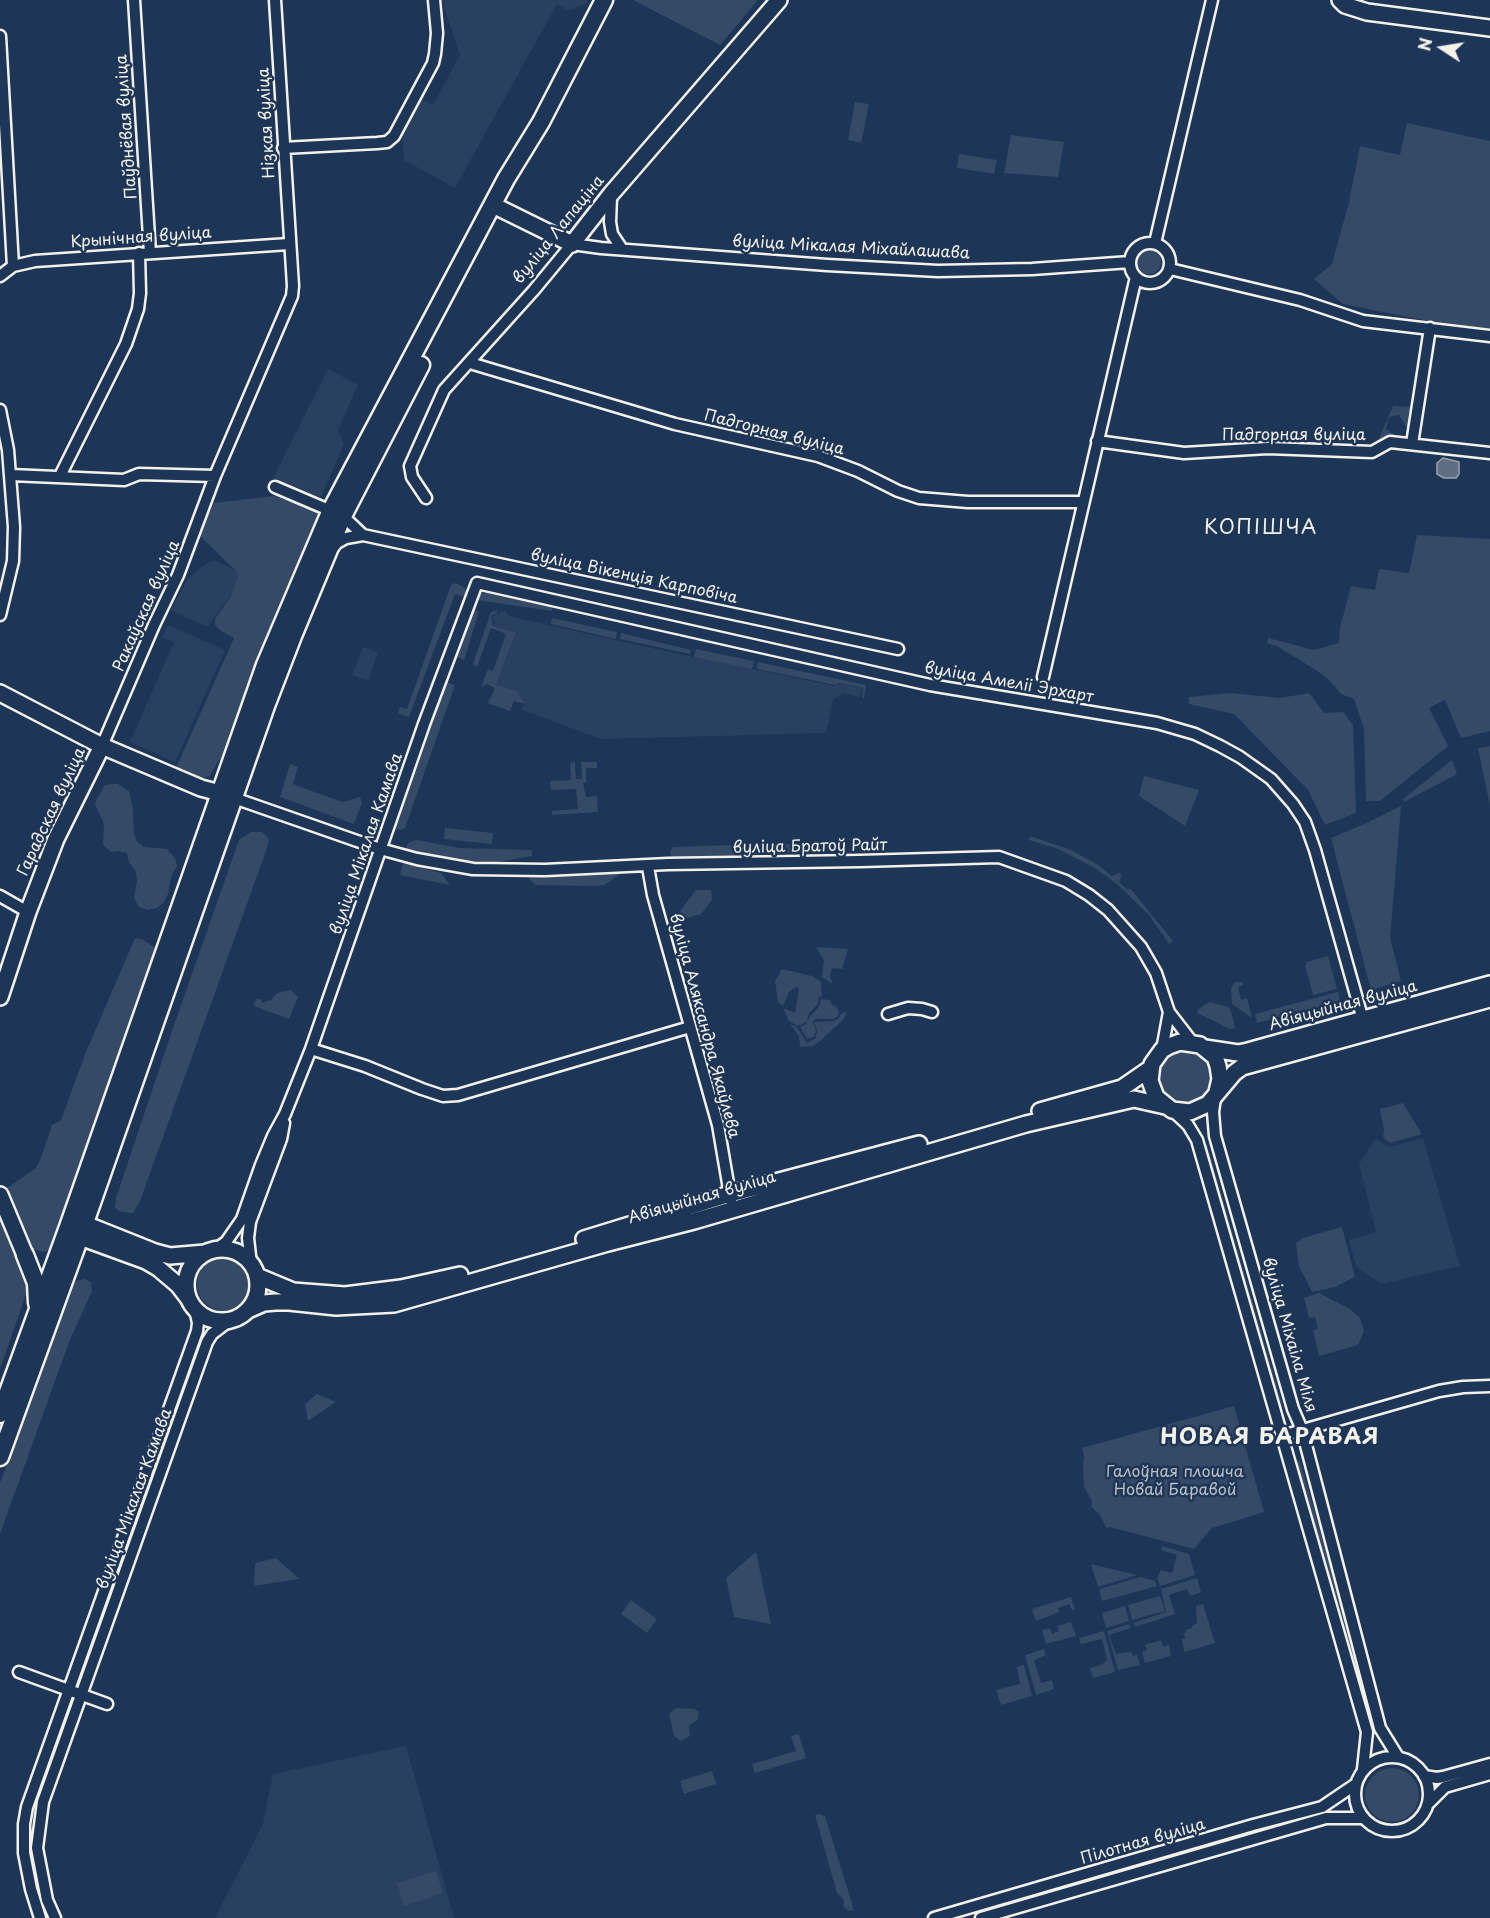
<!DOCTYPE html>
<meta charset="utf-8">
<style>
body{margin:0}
#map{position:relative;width:1490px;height:1918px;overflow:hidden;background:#1d3557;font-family:"Playpen Sans",sans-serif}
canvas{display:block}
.north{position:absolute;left:1412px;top:18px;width:60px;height:60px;-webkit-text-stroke:4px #1d3557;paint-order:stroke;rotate:282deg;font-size:16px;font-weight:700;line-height:24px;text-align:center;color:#f4f1e8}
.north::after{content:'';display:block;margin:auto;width:21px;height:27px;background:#f4f1e8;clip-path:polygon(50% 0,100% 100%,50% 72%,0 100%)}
</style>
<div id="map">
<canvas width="1490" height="1918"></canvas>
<div class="north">N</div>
</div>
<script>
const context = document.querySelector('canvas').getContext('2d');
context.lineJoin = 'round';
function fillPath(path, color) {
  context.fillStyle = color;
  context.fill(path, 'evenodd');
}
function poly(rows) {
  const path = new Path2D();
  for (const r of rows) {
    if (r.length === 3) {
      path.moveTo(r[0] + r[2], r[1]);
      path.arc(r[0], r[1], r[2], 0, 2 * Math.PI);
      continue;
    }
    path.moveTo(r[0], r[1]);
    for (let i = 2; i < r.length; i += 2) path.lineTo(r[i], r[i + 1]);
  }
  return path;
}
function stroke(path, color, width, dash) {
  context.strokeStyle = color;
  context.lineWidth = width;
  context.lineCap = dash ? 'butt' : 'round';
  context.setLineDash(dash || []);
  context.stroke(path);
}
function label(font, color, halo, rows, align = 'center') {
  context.font = font + ' "Playpen Sans",sans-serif';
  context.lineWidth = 5;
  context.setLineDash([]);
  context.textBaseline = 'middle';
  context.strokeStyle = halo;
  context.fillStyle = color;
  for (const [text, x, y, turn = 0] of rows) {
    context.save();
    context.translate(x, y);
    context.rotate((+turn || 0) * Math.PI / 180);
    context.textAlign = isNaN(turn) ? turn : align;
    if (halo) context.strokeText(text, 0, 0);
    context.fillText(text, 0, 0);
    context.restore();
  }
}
fillPath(poly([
 [442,0,588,0,587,3,569,11,557,4,455,188,404,160,402,134,421,99,433,105,460,55],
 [328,369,358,385,338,430,344,444,321,497,309,494,273,478],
 [214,560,245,576,207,627,171,610,188,579,201,567],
 [505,610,508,616,651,648,835,686,840,684,862,688,860,697,843,693,833,699,826,733,601,739,522,710,524,704,496,685,516,634,494,626,495,623,492,617],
 [168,625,225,650,175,762,130,742,174,642,162,637],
 [363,647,378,652,368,681,352,675],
 [1423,1138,1460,1266,1381,1284,1356,1266,1349,1240,1376,1232,1359,1164,1375,1139,1390,1147],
 [406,1746,454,1918,215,1918,263,1824,273,1774]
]), '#2a4060');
fillPath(poly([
 [633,0,758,0,720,45],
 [855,102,869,104,861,143,848,140],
 [1407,123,1490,141,1490,330,1444,324,1343,304,1314,279,1332,264,1349,202,1360,146,1400,155],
 [1011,135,1064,142,1058,177,1004,173],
 [959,154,997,160,994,174,957,168],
 [1149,262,12],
 [1393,406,1412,407,1410,425,1407,428,1399,415,1389,417,1386,429,1396,436,1395,438,1378,441],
 [275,496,321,513,258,658,222,762,219,760,210,776,203,778,196,777,176,768,234,638,221,631,215,625,215,619,231,596,239,574,199,535,214,503],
 [1417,535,1490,539,1490,731,1461,738,1445,700,1429,708,1448,746,1380,801,1366,801,1364,729,1354,699,1341,694,1328,679,1319,672,1277,646,1267,643,1268,638,1314,650,1339,643,1340,628,1351,586,1375,590,1379,569,1409,573],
 [455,583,464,587,468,594,468,598,455,594,409,717,398,713,400,707,407,709,451,585],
 [489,591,553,605,552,611,476,600,479,595],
 [472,607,479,612,464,660,457,657,456,653],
 [498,610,497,613,491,616,493,626,516,633,496,685,517,691,525,704,514,701,510,711,488,703,495,688,487,684,481,687,488,669,493,671,506,634,491,628,477,667,473,664,491,612],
 [552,618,617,632,616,639,551,624],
 [621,633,691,650,690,654,620,639],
 [696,649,754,661,752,669,694,657],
 [758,662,866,685,864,698,862,697,863,688,840,683,836,685,757,669],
 [443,681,455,685,405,828,400,830,393,827],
 [1230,693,1280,698,1309,693,1324,713,1343,712,1353,725,1356,813,1325,825,1308,790,1234,714,1189,704,1189,697],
 [1490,746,1490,806,1478,748],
 [1452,760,1457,774,1404,802,1403,799],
 [575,762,576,779,582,779,581,762,597,762,597,768,586,768,586,783,583,783,586,797,597,796,598,812,552,815,552,811,578,809,576,789,551,790,550,781,571,780,570,763],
 [290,764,298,767,293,784,342,802,360,797,362,803,354,824,280,797],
 [1144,776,1199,790,1185,826,1139,796],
 [111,784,118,784,129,791,133,809,134,834,137,842,144,847,167,849,175,858,177,866,171,877,168,894,164,902,157,908,147,910,138,906,134,897,137,882,136,872,129,862,127,853,118,851,111,852,103,845,104,824,95,804,97,798,105,785],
 [1401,806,1390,938,1401,981,1371,990,1331,838,1369,822],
 [445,828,493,833,492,844,444,839],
 [251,832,262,832,269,839,266,851,140,1201,133,1213,121,1212,115,1208,116,1198,173,1028,239,840],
 [1030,836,1071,850,1098,865,1112,876,1119,873,1122,875,1119,882,1128,890,1130,888,1173,941,1169,944,1149,915,1117,884,1095,868,1058,849,1029,840],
 [416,840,460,848,532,850,532,856,493,863,446,860,406,851,408,843],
 [765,844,788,844,799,851,781,854,671,857,670,851,673,847],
 [403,863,441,873,450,885,400,875],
 [619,870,622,873,604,885,598,886,535,885,526,875],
 [696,890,711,890,712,900,701,914,683,919,680,911],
 [135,938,142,939,157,949,52,1250,42,1252,27,1247,15,1254,26,1281,26,1294,0,1369,0,1193,36,1168,41,1158,52,1125,61,1120,86,1052],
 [816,947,848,949,842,969,833,968,831,970,830,977,833,984,822,977,824,960],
 [1328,956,1337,989,1313,995,1305,965,1307,962],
 [782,969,812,976,821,982,822,996,819,997,818,1004,809,1013,807,1022,798,1026,789,1021,783,1008,795,1013,799,988,796,987,789,992,783,1006,778,1002,775,981],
 [1235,982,1242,982,1244,985,1238,987,1241,1000,1247,998,1252,1018,1232,1004,1231,988],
 [291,990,298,997,289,1019,254,1006,254,1002,257,999,260,999,263,1003,269,1000,270,1001,277,993],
 [1338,992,1340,1001,1257,1023,1255,1014],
 [821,999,830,1000,832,1005,836,1006,839,1013,837,1017,832,1019,815,1019,813,1022,816,1031,814,1037,807,1039,800,1027,806,1024,811,1015,819,1007],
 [1210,1002,1228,1007,1231,1011,1235,1028,1230,1029,1197,1013,1197,1010],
 [847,1011,844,1019,820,1041,813,1046,800,1047,799,1036,790,1024,797,1027,807,1043,816,1038,817,1031,814,1022,834,1021,839,1018,841,1014],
 [1185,1077,28],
 [1403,1103,1422,1134,1390,1143,1383,1137,1384,1130,1380,1109],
 [1207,1144,1283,1407,1279,1408,1203,1146],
 [1342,1227,1355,1277,1335,1287,1312,1292,1299,1266,1296,1243,1303,1238],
 [224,1284,27],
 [84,1279,91,1282,92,1291,69,1342,0,1534,0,1483,72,1282],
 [1319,1293,1350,1309,1360,1318,1364,1331,1358,1345,1319,1356,1313,1330,1318,1329,1315,1317,1309,1318,1304,1298],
 [317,1394,336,1402,308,1421,305,1404],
 [1234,1406,1264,1512,1212,1528,1194,1549,1110,1527,1107,1529,1100,1515,1091,1506,1092,1501,1084,1487,1083,1466,1084,1456,1082,1448],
 [1300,1461,1375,1722,1367,1724,1293,1463],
 [1162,1546,1189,1554,1195,1575,1160,1586,1157,1578,1161,1570,1172,1573,1177,1555,1161,1550],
 [756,1552,771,1624,734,1617,726,1578],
 [276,1558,299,1579,254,1586,255,1563],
 [1091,1564,1137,1575,1098,1587],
 [1141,1577,1155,1581,1157,1586,1102,1601,1099,1589],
 [1197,1578,1201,1592,1190,1596,1187,1589,1169,1595,1175,1614,1135,1627,1133,1623,1166,1612,1161,1589],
 [1160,1596,1165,1611,1132,1620,1128,1605],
 [1071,1597,1075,1609,1072,1610,1069,1604,1058,1608,1059,1612,1036,1621,1032,1609],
 [631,1600,657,1619,647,1633,621,1614],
 [1203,1604,1215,1643,1184,1652,1182,1639,1185,1638,1184,1633,1186,1632,1186,1630,1192,1628,1192,1626,1197,1623,1196,1606],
 [1125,1606,1129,1621,1106,1628,1102,1613],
 [1071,1622,1076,1636,1046,1644,1042,1630,1050,1628,1052,1634,1059,1631,1057,1626],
 [1129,1624,1131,1628,1109,1635,1116,1654,1131,1652,1133,1656,1137,1655,1140,1665,1118,1670,1107,1631],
 [1104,1631,1115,1672,1093,1678,1090,1668,1101,1665,1107,1660,1102,1639,1081,1644,1079,1638],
 [1161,1640,1163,1647,1169,1645,1171,1656,1145,1663,1142,1652,1147,1650,1145,1645],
 [1044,1649,1046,1655,1034,1660,1041,1683,1052,1680,1054,1689,1036,1695,1025,1655],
 [1024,1665,1032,1696,1001,1705,996,1690,1020,1684,1017,1667],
 [676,1708,694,1709,699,1712,698,1719,689,1726,690,1736,681,1741,674,1736,669,1714],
 [799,1734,806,1758,755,1773,752,1764,796,1751,791,1736],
 [1392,1795,27],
 [712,1771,716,1784,684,1794,680,1781],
 [819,1814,825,1816,854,1910,849,1911,843,1906,844,1900,837,1893,815,1815],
 [436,1871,443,1893,404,1906,397,1883]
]), '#354a67');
const water = poly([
 [1443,458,1459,462,1459,474,1456,478,1444,478,1437,474,1437,463,1443,458]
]);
fillPath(water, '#5e6d82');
stroke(water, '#9aa2ab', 1.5);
const street = poly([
 [134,0,150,253],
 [0,36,13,266],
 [283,148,377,143,387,142,394,136,433,63,435,54,437,33,434,0],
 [611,196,610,222,612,234,622,249],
 [1150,263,20],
 [1155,243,1212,0],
 [1170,269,1300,300,1363,321,1490,336],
 [0,276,13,266,35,261,289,244],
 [470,363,675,424,818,456,858,471,898,491,919,498,968,502,1083,502],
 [0,410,8,450,14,527,13,561,0,615],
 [1097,441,1184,453,1268,448,1372,452,1390,442,1490,453],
 [1412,444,1430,328],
 [11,475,124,480,139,474,215,476],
 [60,476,126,344,138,309,140,293,139,253],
 [275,487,343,516,363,535],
 [426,498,412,477,410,466,444,390,534,290,572,244,601,248,827,265,938,271,1032,269,1130,262],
 [332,549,337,543,346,538,363,535,898,649],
 [1043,677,1136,277],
 [102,746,154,625,178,575,215,476,292,296,293,286,275,0],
 [234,798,380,849,417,859,473,869,545,870,668,864,860,861,999,857,1066,881,1089,895,1108,910,1141,947,1156,973,1169,1012,1193,1043],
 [648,867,653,895,718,1125,731,1201],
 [0,896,28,912],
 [888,1014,908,1008,922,1009,932,1012],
 [311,1049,365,1066,422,1089,443,1096,458,1095,690,1027],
 [1162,1050,1169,1012],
 [1215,1098,1213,1112,1215,1136,1293,1409,1302,1430,1380,1728,1398,1757],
 [1172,1110,1188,1125,1197,1140,1367,1732,1363,1769],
 [216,1249,226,1242,242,1219,261,1165,273,1136,285,1114,311,1049,424,724,477,583,930,685,1157,723,1195,734,1220,746,1240,757,1271,779,1293,804,1305,822,1315,850,1363,1020],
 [251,1264,248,1238,250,1222,281,1139,284,1123],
 [1282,1436,1439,1391,1463,1387,1490,1386],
 [19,1672,107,1704],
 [1392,1794,37],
 [1424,1776,1437,1778,1443,1777,1490,1764],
 [1429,1803,1445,1787,1490,1774],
 [40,1918,31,1889,24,1853,24,1824,27,1807,197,1331,198,1323,195,1309],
 [55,1918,47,1900,37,1848,43,1802,207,1342,212,1334,229,1321],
 [934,1918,1253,1825,1322,1807,1356,1784],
 [981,1918,1326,1818,1363,1818]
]);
const secondary = poly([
 [1340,0,1345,5,1367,12,1490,28],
 [493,205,572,244,611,194,779,0],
 [0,693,102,746,201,788,220,793],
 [0,997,28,912,56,839,102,746],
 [1205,1048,1238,1053,1248,1051,1490,984],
 [1217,1092,1220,1079,1218,1066,1215,1057,1200,1045,1180,1042,1169,1046,1162,1050,1152,1064,1150,1081,1156,1097,1172,1110,1190,1112,1208,1104,1234,1073,1242,1067,1490,999],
 [1040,1111,1122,1088,1151,1068],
 [0,1195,25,1255],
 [73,1226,85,1224,155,1252,170,1256,205,1253],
 [72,1230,80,1237,146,1261,158,1268,178,1285,188,1298],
 [584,1239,730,1194,919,1144],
 [222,1285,36],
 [257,1276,293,1291,345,1295,401,1288,460,1275],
 [248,1310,264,1303,276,1302,289,1302,336,1307,394,1304,608,1243,694,1221,1026,1124,1134,1099,1165,1106]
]);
const primary = poly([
 [25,1255,36,1283,37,1303],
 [0,1414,68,1227,265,665,331,510,506,179,541,122,604,0],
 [0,1457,80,1237,266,706,293,636,343,516,421,365]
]);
stroke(street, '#f4f1e8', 15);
stroke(secondary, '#f4f1e8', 20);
stroke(primary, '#f4f1e8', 21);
stroke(street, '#1d3557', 10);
stroke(secondary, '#1d3557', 15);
stroke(primary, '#1d3557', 16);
label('16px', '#f4f1e8', '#1d3557', [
 ["Нізкая вуліца",267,123,-93],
 ["Паўднёвая вуліца",127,127,-94],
 ["вуліца Лапаціна",559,230,-51],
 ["Крынічная вуліца",141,238,-4],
 ["вуліца Мікалая Міхайлашава",851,248,3],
 ["Падгорная вуліца",774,433,14],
 ["Падгорная вуліца",1294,436],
 ["вуліца Вікенція Карповіча",634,577,12],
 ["Ракаўская вуліца",147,606,-66],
 ["вуліца Амеліі Эрхарт",1009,683,10],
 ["Гарадская вуліца",52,812,-65],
 ["вуліца Мікалая Камава",367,844,-71],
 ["вуліца Братоў Райт",810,847,-1],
 ["Авіяцыйная вуліца",1343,1006,-15],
 ["вуліца Аляксандра Якаўлева",704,1026,75],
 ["Авіяцыйная вуліца",702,1198,-16],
 ["вуліца Міхаіла Міля",1289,1335,74],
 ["вуліца Мікалая Камава",135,1499,-70],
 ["Пілотная вуліца",1143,1842,-16]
]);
label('16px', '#bbbfc1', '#1d3557', [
 ["Галоўная плошча",1175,1473],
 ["Новай Баравой",1175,1491]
]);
context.letterSpacing = '1.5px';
label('20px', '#f4f1e8', '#1d3557', [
 ["КОПІШЧА",1261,528]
]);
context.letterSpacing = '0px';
context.letterSpacing = '1.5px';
label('bold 22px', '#f4f1e8', '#1d3557', [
 ["НОВАЯ БАРАВАЯ",1270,1438]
]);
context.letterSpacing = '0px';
</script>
